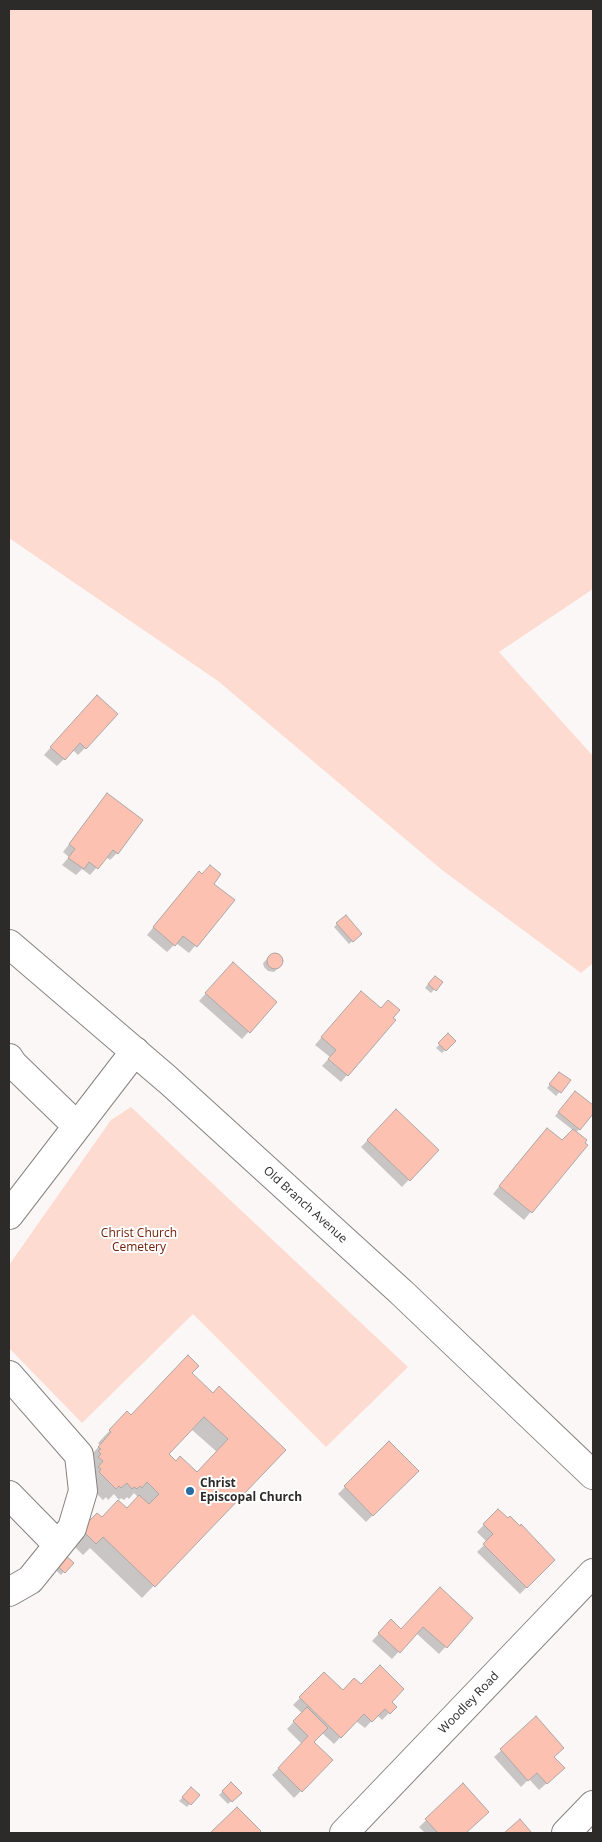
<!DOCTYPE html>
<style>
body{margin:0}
#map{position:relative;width:602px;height:1842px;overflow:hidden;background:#fbf7f6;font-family:"Open Sans",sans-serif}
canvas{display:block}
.frame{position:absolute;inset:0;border:10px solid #2c2b2a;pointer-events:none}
</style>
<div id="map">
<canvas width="602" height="1842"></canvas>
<div class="frame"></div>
</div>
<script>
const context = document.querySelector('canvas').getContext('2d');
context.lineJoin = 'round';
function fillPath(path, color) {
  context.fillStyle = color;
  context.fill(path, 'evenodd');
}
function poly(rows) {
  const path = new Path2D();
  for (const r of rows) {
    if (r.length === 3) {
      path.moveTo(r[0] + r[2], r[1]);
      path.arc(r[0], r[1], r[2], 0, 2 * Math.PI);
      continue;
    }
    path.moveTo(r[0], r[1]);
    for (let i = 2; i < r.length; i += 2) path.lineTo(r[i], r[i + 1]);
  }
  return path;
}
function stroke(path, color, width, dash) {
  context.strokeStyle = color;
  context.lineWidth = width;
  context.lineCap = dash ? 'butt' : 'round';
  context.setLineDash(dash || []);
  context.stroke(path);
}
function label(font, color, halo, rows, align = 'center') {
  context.font = font + ' "Open Sans",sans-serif';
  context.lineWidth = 4;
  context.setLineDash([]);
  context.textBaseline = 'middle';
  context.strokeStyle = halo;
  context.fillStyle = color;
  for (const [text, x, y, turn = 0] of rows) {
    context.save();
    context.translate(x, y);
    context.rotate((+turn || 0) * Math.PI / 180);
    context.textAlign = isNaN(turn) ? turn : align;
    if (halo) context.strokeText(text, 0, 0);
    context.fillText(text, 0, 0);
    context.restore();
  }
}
fillPath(poly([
 [9,9,593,9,593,589,499,652,593,756,593,963,581,973,442,870,218,681,9,538],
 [131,1107,408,1367,326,1447,193,1314,82,1423,9,1348,9,1265,111,1120]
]), '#fddbd1');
fillPath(poly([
 [90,703,85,748,78,755,73,750,57,766,44,755],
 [107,795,117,853,110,860,106,857,90,875,82,869,76,875,62,865,69,857,63,852],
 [199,872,233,901,189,953,176,943,167,952,147,935],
 [337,924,357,937,349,944,334,927],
 [272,954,278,954,282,959,282,964,274,972,268,971,264,967,263,963],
 [226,971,276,1002,242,1039,199,1001],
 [431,980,441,982,431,993,425,988],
 [354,999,347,1075,341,1082,322,1066,330,1057,315,1045],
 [448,1035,454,1041,442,1053,436,1048],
 [556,1077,569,1081,556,1096,547,1088],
 [575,1093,593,1107,593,1112,576,1133,586,1145,524,1220,493,1194,540,1136,562,1142,574,1131,555,1116],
 [396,1111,437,1150,402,1187,361,1147],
 [190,1373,213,1394,284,1450,142,1598,90,1548,83,1555,70,1542,101,1518,119,1500,114,1494,108,1500,106,1497,103,1500,88,1485,87,1460,100,1445,98,1443,115,1425,130,1416],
 [191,1429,217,1452,197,1474,176,1462,167,1454],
 [134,1493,138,1497,126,1509,118,1501,121,1498,124,1500,127,1497,129,1499],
 [389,1443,417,1471,366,1522,338,1494],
 [498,1510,553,1560,520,1594,477,1552,487,1542,477,1532],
 [72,1563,61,1575,50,1565],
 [472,1618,439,1654,416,1633,392,1659,372,1641,384,1628,401,1630],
 [324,1674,343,1692,361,1686,390,1702,395,1707,382,1720,377,1715,365,1728,356,1721,334,1744,322,1733,312,1742,331,1760,294,1798,272,1775,302,1744,287,1729,302,1713,293,1705],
 [536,1718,553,1757,556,1775,539,1790,529,1779,521,1787,494,1757],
 [231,1783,240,1793,228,1804,219,1795],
 [463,1785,480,1819,465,1833,425,1833,419,1827],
 [191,1789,198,1795,187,1807,179,1801]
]), '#0003');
const building = poly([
 [97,695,118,714,86,749,80,743,65,760,50,747,97,695],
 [107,793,143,820,118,854,113,850,98,869,89,862,84,869,68,858,75,849,69,844,107,793],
 [210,865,221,874,214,884,235,900,197,947,183,936,175,946,153,927,199,871,202,874,210,865],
 [346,915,362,934,353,942,336,923,346,915],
 [275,961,8],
 [233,962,277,1002,250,1033,205,993,233,962],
 [435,976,443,982,436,991,428,984,435,976],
 [361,991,381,1008,388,1000,400,1010,393,1018,396,1020,348,1076,328,1059,336,1050,321,1037,361,991],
 [448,1033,456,1041,446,1051,438,1043,448,1033],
 [559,1072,571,1080,561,1093,549,1084,559,1072],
 [575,1091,593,1105,593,1114,580,1130,558,1112,575,1091],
 [396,1109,439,1150,410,1181,367,1140,396,1109],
 [547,1128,562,1140,573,1129,587,1140,585,1143,588,1145,532,1213,499,1186,547,1128],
 [188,1355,199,1366,192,1373,213,1393,219,1386,286,1450,155,1587,103,1537,96,1544,81,1529,97,1513,102,1517,118,1500,127,1508,139,1495,149,1504,159,1494,147,1482,142,1488,140,1486,137,1489,134,1487,132,1489,127,1483,121,1488,119,1486,116,1489,99,1472,101,1469,98,1467,103,1461,98,1457,101,1454,98,1451,101,1449,98,1447,111,1432,109,1430,127,1411,131,1415,188,1355],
 [204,1417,228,1439,197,1472,180,1456,176,1461,169,1454,204,1417],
 [389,1441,419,1471,373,1516,344,1486,389,1441],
 [498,1509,508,1518,510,1516,520,1526,521,1524,555,1560,527,1588,483,1544,493,1534,483,1524,498,1509],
 [62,1552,74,1563,65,1573,52,1561,62,1552],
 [440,1587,473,1618,447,1648,423,1627,400,1653,378,1633,391,1619,401,1629,440,1587],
 [380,1665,404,1689,392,1702,397,1707,390,1714,385,1709,372,1722,364,1714,341,1738,299,1697,324,1672,343,1690,354,1678,361,1684,380,1665],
 [307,1707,328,1728,314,1742,333,1760,302,1792,278,1768,308,1736,293,1721,307,1707],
 [536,1716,564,1748,554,1757,565,1768,547,1784,537,1773,528,1781,500,1749,536,1716],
 [231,1782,242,1793,232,1802,222,1791,231,1782],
 [463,1783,489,1812,466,1833,438,1833,425,1819,463,1783],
 [191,1787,200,1795,191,1805,182,1797,191,1787],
 [237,1807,261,1831,259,1833,210,1833,237,1807],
 [520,1819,532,1833,504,1833,520,1819]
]);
fillPath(building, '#fcc1b1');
stroke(building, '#aba7a6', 1);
const minor = poly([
 [9,1058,13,1064,77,1126],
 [9,1215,135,1051],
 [9,1375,79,1455,83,1491,72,1528,30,1580,9,1592],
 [9,1495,58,1545],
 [344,1833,593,1573],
 [566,1833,593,1805]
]);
const major = poly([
 [9,944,168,1080,401,1292,593,1475]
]);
stroke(minor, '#868282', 30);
stroke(major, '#868282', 30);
stroke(minor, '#fff', 28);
stroke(major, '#fff', 28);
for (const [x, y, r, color] of [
 [190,1491,5,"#296ca2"]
]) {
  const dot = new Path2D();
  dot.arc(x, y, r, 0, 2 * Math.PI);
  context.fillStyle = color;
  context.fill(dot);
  stroke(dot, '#fff', 2);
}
label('12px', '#2c2b2a', '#fff', [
 ["Old Branch Avenue",305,1205,42],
 ["Woodley Road",469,1703,-46]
]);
label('12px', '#722009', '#fff', [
 ["Christ Church",139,1234],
 ["Cemetery",139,1248]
]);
label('bold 12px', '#2c2b2a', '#fff', [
 ["Christ",200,1484],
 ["Episcopal Church",200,1498]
], 'left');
</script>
